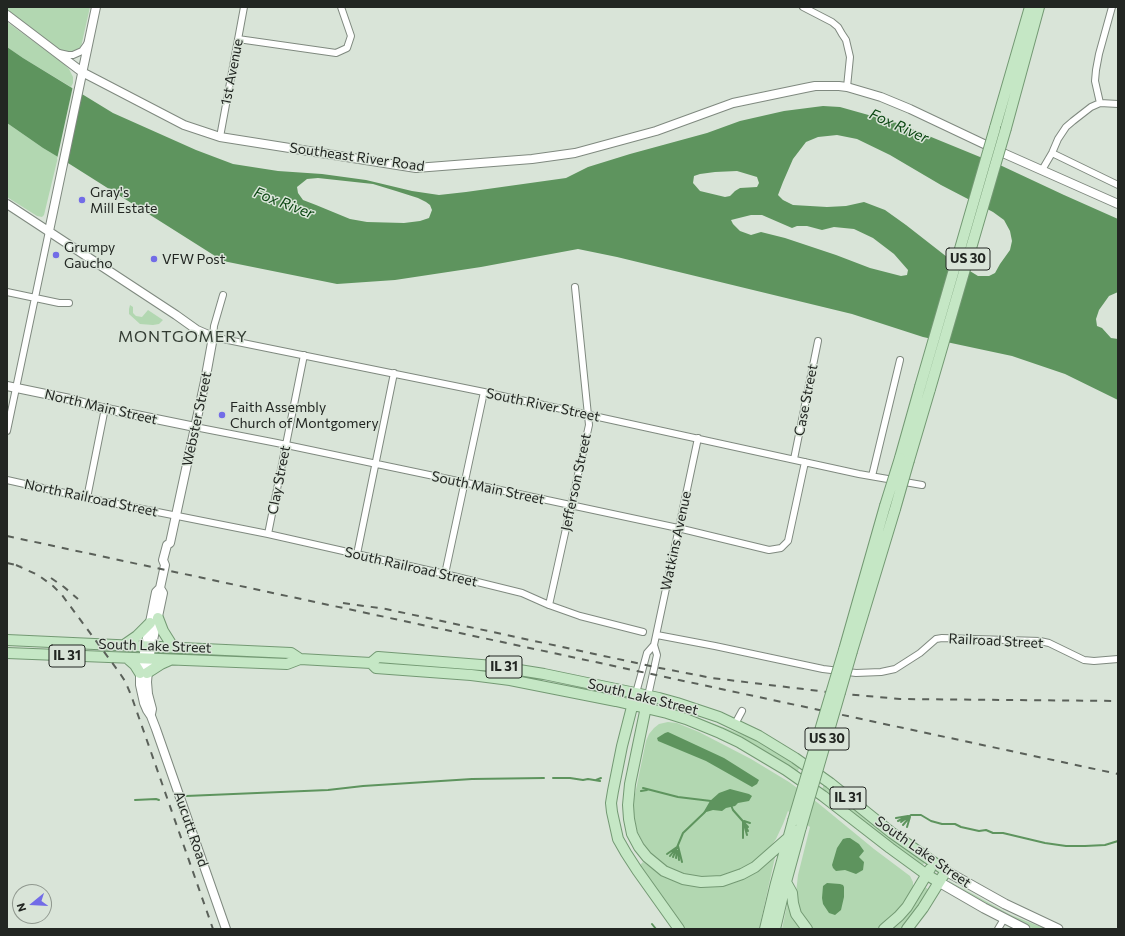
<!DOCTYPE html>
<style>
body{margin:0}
#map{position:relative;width:1125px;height:936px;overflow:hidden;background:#d9e4d8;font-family:Commissioner,sans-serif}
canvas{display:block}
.frame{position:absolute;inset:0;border:8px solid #222622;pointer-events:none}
.north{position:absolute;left:12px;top:884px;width:40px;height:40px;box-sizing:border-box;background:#d9e4d8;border:1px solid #90988f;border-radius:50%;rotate:252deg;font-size:11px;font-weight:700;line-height:16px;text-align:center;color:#222622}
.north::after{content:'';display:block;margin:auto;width:14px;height:18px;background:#726ce7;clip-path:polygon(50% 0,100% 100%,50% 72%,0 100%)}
</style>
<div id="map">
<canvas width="1125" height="936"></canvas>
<div class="frame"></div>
<div class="north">N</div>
</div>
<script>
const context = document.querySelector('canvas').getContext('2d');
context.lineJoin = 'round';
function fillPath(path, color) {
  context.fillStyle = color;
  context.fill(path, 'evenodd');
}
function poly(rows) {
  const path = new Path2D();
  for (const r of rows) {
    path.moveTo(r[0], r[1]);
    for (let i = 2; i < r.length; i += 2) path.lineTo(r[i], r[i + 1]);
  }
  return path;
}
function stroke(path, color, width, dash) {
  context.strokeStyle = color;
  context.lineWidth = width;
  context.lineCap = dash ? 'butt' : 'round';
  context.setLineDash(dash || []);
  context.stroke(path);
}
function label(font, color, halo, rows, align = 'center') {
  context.font = font + ' Commissioner,sans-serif';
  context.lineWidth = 3;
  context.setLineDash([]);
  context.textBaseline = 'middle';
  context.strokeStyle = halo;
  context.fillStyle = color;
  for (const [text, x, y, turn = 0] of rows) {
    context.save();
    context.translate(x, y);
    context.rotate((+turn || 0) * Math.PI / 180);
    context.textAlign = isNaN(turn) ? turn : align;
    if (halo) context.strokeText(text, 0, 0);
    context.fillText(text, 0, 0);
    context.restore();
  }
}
fillPath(poly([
 [7,7,90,7,81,47,76,51,72,52,68,52,59,49,48,43,7,11],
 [7,22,63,63,69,69,73,77,73,83,71,87,23,58,7,47],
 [7,123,43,148,58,157,44,215,42,217,37,216,7,197],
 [130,305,133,307,133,313,136,316,142,317,148,310,163,320,159,324,153,325,140,324,129,314,129,309],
 [396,664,424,664,497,671,544,678,544,680,486,673,396,666],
 [691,715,757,740,800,766,797,773,690,717],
 [668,722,677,723,699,732,751,759,789,782,818,803,874,849,910,876,913,882,913,889,905,903,893,917,877,929,814,929,811,927,800,912,796,893,798,875,810,827,788,811,783,824,776,839,768,850,749,866,726,876,700,878,682,874,670,869,659,861,646,848,637,831,634,815,634,799,646,741,649,734,654,728,659,724],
 [824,783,925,862,922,866,822,790],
 [776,853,759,929,684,929,639,866,643,862,656,871,667,877,709,886],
 [949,881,1011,915,1046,929,1034,929,1013,919,947,883],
 [925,887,929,890,914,915,901,929,890,929],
 [788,900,803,929,782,929]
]), '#b2d7b1');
fillPath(poly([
 [7,47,23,58,113,113,196,150,233,164,278,171,322,174,366,180,412,191,439,195,466,192,566,178,588,167,630,154,707,133,740,121,784,111,823,106,840,107,897,123,1002,166,1064,195,1118,219,1118,292,1109,296,1099,310,1096,319,1097,326,1102,328,1111,338,1118,339,1118,400,1065,374,1012,356,923,337,852,314,617,257,578,249,481,267,395,280,337,284,223,261,68,163,43,148,7,123],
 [837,135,857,139,890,155,941,185,993,212,1004,220,1010,231,1012,241,1010,250,1000,264,995,273,989,276,978,276,947,257,906,225,885,210,864,202,846,206,827,207,793,205,783,200,778,195,783,182,793,159,806,142,818,137],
 [737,171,757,177,759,183,757,187,740,188,735,191,730,196,725,197,700,191,693,183,694,176,700,174,715,172],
 [318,178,373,184,396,191,418,198,426,202,430,205,432,210,429,218,420,221,404,223,367,222,350,219,316,205,303,200,298,193,297,187,307,179],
 [751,215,762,215,792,228,797,226,807,226,822,230,834,227,854,229,873,238,894,254,908,270,907,275,901,276,870,268,836,255,785,238,761,232,751,235,740,231,733,224,731,220],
 [668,732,724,758,759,780,757,784,752,787,706,761,658,741,657,738,665,733],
 [730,789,749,794,752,796,749,801,738,803,735,806,726,808,722,811,713,810,703,813,710,801,719,793],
 [847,838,850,838,859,844,864,851,859,857,864,862,863,870,856,874,845,870,836,871,833,868,832,865,837,848,843,839],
 [827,883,840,884,843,885,844,887,844,897,841,910,835,915,829,913,823,904,822,898,823,886]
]), '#5e945e');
fillPath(poly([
 [73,86,82,92,67,165,57,159]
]), '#d9e4d8');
stroke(poly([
 [553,778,570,778,583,780,588,779,600,781],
 [596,780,601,778],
 [643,788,678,797,711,801],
 [641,791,647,790],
 [186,796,328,790,363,786,472,779,544,778],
 [135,800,156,799,159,800],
 [731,805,733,810,748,827],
 [896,818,908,816],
 [744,821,750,823],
 [898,821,906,817],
 [743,822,743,838],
 [901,822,911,815,921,815,931,821,942,824,955,824,961,827,979,831,986,830,993,833,1003,833,1045,843,1066,846,1085,846,1105,845,1118,841],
 [744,824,747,835],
 [745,825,748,831],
 [903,825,909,818],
 [907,827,910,817],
 [678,846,682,862],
 [678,851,679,860],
 [667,854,677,847],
 [670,856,676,848],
 [673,857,683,833,705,812],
 [676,858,677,851],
 [652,924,656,929]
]), '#5e945e', 2);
const minor = poly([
 [803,7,832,22,838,27,842,34,846,40,850,57,847,87],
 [238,39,336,53,347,48,351,36,341,7],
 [59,53,68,55,73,55,82,51,87,44],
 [1100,103,1095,81,1096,70,1099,54,1112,7],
 [220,137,244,7],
 [1052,153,1118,185],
 [1042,170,1052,153,1058,139,1066,127,1073,121,1091,107,1100,103,1118,104],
 [7,292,59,303,69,303],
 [223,295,214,326,213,337,484,392,859,474,922,485],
 [195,427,277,443,472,484,678,528,769,550,781,548,788,541,805,462],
 [7,431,49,231],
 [794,459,818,341],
 [872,476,900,360],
 [7,480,87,498,268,534,445,574,522,593,549,605,580,616,643,632],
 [87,498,105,408],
 [268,534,304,355],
 [357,554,394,373],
 [445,574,484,392],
 [549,605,589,425,575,287],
 [657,635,715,646,823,669,856,673,881,672,895,669,920,653,936,639,942,638,1040,641,1049,643,1084,660,1094,661,1118,659],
 [636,693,647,653,654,645],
 [648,696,657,655,654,645,698,438],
 [735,724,742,711],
 [998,929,1004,919]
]);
const tertiary = poly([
 [7,15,82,72,184,125,220,137,416,168,532,159,575,153,656,131,733,103,805,88,815,86,839,86,847,87,881,97,910,109,1003,153,1118,204],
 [7,204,176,315,197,330,213,337,205,381,170,543,167,545,163,560,165,565,160,588,156,592,140,673,140,685,144,703,147,710,151,716,156,729,226,929],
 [49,231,96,7],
 [7,386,70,399,97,407,195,427],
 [151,714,152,709,148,694,147,682,149,659,163,593,160,588]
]);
const secondary = poly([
 [946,871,1005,904,1058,929],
 [939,882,984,908,1025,929]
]);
const primary = poly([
 [995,128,1030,7],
 [1006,128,1039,7],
 [900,458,920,387],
 [909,460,930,389],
 [158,618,163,631,173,647],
 [7,640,291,653,300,659],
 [124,645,137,636,150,623],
 [844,650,885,506],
 [852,651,895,509],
 [7,653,287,664,300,659,371,663,376,668,471,675,510,680,616,701,667,713,686,719,720,733,739,742,786,770,823,796,890,848,927,875,939,882],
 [127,658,135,665,140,673],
 [371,663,378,657,494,666,544,674,659,698,677,703,719,717,759,736,795,758,830,783,892,833,946,871,923,908,907,929],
 [147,673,161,664,170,660],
 [634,699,622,746,613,791,611,803,612,812,618,839,626,853,637,870,679,929],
 [647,702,630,784,628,805,629,819,632,834,639,847,647,857,664,871,683,879,701,882,722,881,742,874,755,867,788,838],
 [786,882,792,893,793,903,796,914,807,929],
 [765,929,776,883,793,821],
 [775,929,786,882,801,827],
 [884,929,899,916,907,907,930,869]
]);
stroke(minor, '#7f897f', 8);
stroke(tertiary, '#7f897f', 10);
stroke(secondary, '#7f897f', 11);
stroke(primary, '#739973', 12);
stroke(minor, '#fff', 6);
stroke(tertiary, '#fff', 8);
stroke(secondary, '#fff', 9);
stroke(primary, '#c5e7c5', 10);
stroke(poly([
 [7,536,1118,774],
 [7,563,21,566],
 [16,565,38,575,53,586,62,595,119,672,125,681,131,695,213,929],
 [51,578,64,587,78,599],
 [343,603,386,609,655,667,712,678,844,694,900,699,1118,701]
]), '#5a6059', 2, [7, 7]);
const primaryBridge = poly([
 [920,387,995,128],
 [930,389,1006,128],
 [885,506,900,458],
 [895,509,909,460],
 [793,821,844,650],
 [801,827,852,651]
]);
stroke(primaryBridge, '#739973', 12, []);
stroke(primaryBridge, '#c5e7c5', 10);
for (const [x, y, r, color] of [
 [82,200,4,"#726ce7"],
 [56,255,4,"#726ce7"],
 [154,259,4,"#726ce7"],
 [222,415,4,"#726ce7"]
]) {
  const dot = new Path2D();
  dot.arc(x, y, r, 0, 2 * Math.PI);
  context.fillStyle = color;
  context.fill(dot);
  stroke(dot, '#d9e4d8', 1.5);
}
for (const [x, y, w] of [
 [968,259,44],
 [67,656,36],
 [504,667,36],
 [827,739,44],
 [848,798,36]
]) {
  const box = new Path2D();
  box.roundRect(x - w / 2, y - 11, w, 22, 3);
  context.fillStyle = '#d9e4d8';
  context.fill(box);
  stroke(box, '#222622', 1);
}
label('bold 13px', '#222622', null, [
 ["US 30",968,259],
 ["IL 31",67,656],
 ["IL 31",504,667],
 ["US 30",827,739],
 ["IL 31",848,798]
]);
label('14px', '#222622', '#d9e4d8', [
 ["1st Avenue",232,72,-79],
 ["Southeast River Road",357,157,8],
 ["Case Street",806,400,-79],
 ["South River Street",543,405,12],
 ["North Main Street",101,407,13],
 ["Webster Street",197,419,-78],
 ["Clay Street",279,480,-79],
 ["Jefferson Street",576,482,-78],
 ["South Main Street",488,488,12],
 ["North Railroad Street",91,498,12],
 ["Watkins Avenue",676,541,-78],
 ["South Railroad Street",411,567,13],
 ["Railroad Street",996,641,3],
 ["South Lake Street",155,646,2],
 ["South Lake Street",643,697,14],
 ["Aucutt Road",191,829,71],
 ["South Lake Street",923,852,35]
]);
label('14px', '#222622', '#d9e4d8', [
 ["Gray's",90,192],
 ["Mill Estate",90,208],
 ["Grumpy",64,247],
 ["Gaucho",64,263],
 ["VFW Post",162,259],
 ["Faith Assembly",230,407],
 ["Church of Montgomery",230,423]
], 'left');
label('italic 15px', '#0b4712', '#d9e4d8', [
 ["Fox River",899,126,24],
 ["Fox River",284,203,21]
]);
context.letterSpacing = '1px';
label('16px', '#333c33', '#d9e4d8', [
 ["MONTGOMERY",183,337]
]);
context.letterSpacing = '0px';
</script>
